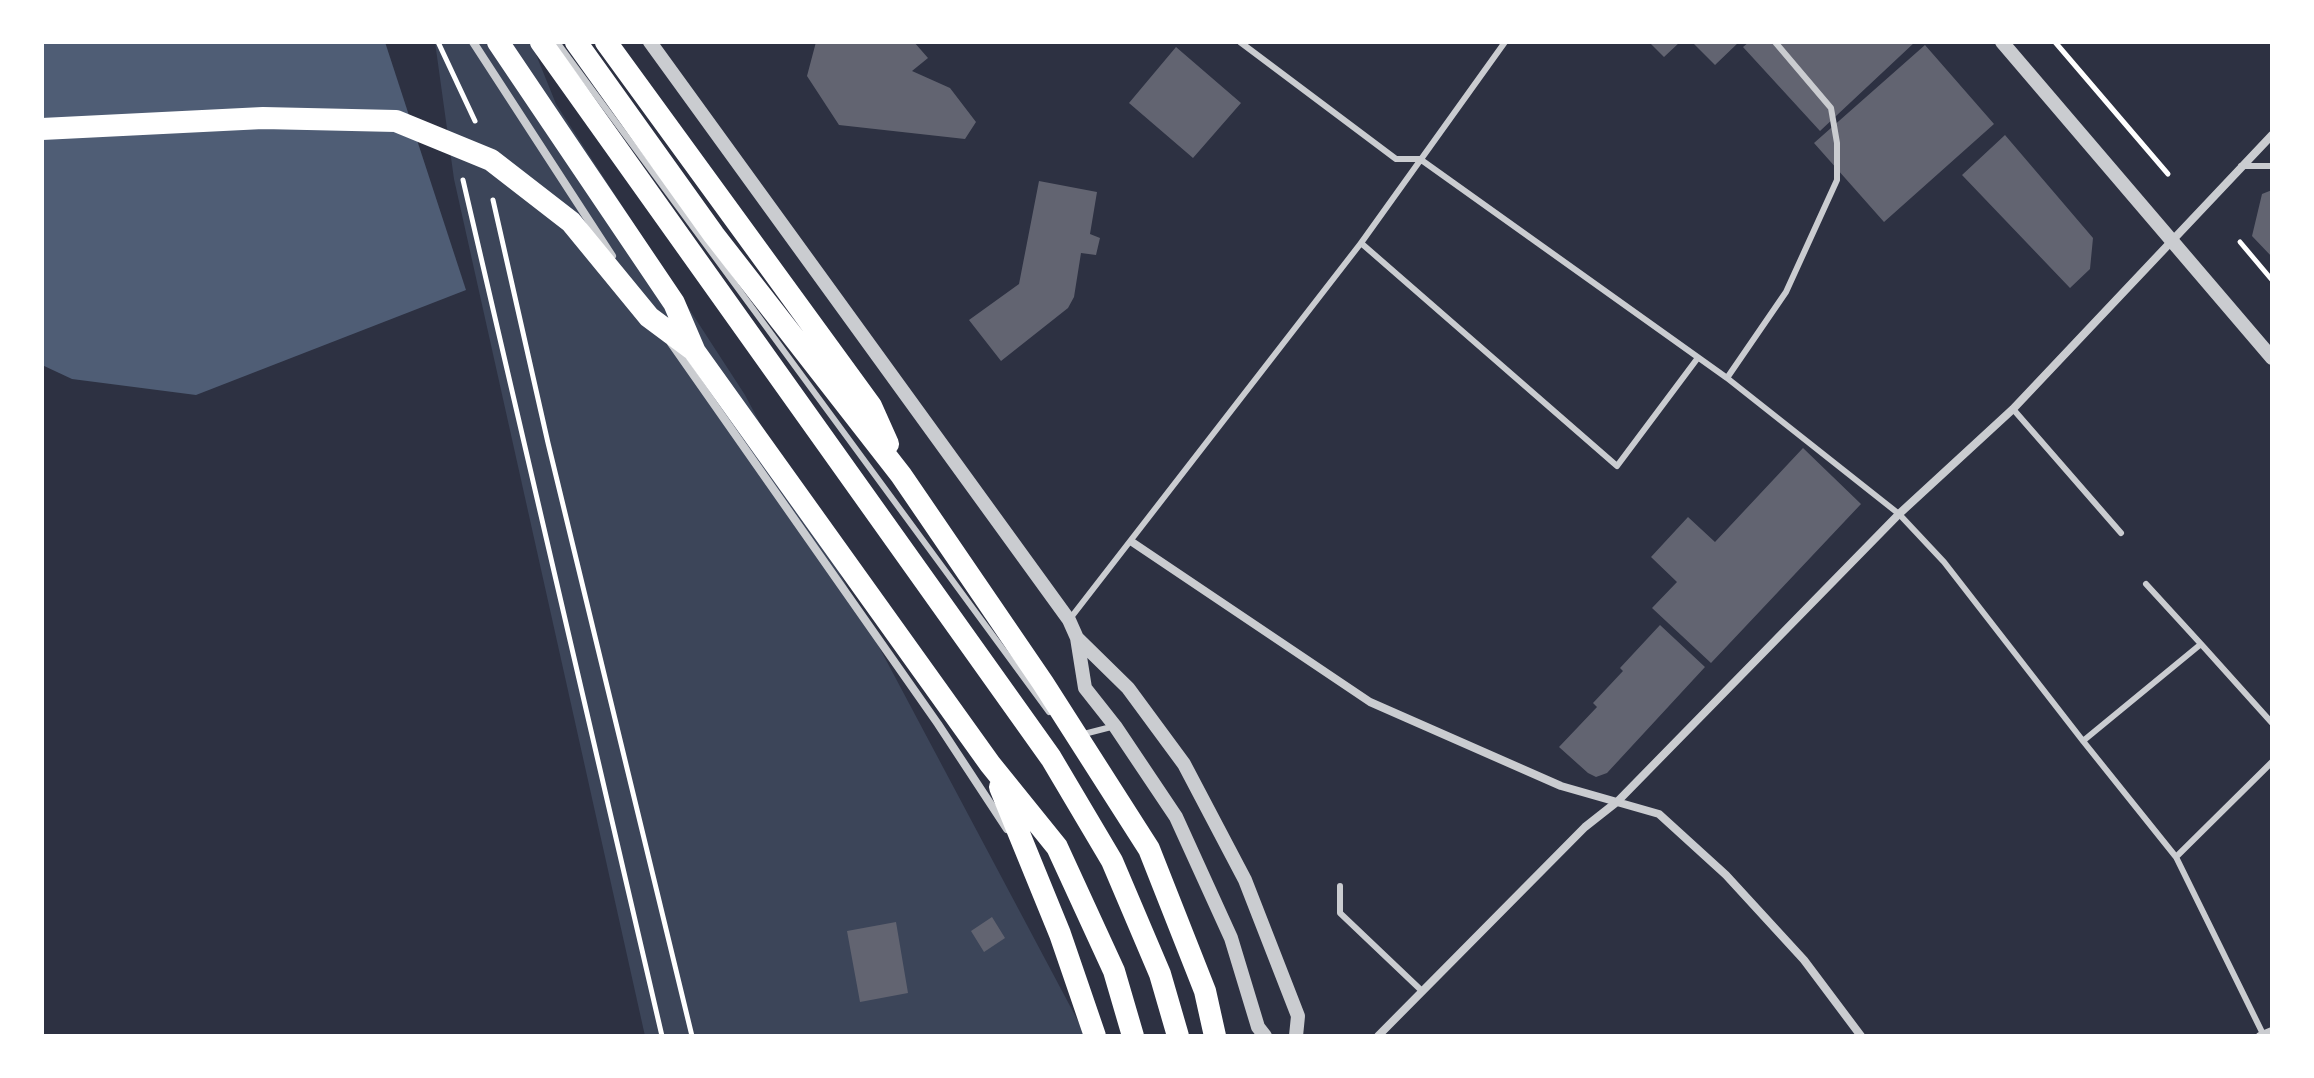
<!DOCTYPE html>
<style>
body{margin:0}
#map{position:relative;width:2314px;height:1078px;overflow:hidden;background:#2d3142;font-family:"Alegreya Sans",sans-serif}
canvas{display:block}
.frame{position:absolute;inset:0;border:44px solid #fff;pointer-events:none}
</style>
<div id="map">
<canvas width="2314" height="1078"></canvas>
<div class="frame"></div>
</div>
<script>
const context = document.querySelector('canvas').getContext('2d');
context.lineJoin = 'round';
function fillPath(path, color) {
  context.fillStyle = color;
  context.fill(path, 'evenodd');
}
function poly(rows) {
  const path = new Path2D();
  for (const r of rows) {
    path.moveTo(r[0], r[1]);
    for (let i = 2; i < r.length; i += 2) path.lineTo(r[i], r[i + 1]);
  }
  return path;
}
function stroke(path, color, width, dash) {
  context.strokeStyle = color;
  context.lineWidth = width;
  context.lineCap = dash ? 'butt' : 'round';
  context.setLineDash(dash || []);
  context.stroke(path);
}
fillPath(poly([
 [435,42,531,42,556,104,745,395,1086,1036,645,1036,454,179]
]), '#3c4559');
fillPath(poly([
 [42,42,385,42,466,290,196,395,72,379,42,365]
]), '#4f5d75');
fillPath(poly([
 [816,42,914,42,928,58,912,71,950,88,976,122,965,139,839,125,807,76],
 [1649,42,1680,42,1664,57],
 [1692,42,1739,42,1715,65],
 [1749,42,1915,42,1820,131,1743,47],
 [1925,45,1994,124,1884,222,1814,143],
 [1176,47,1241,103,1193,158,1129,103],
 [2005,135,2093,238,2090,269,2070,288,1962,175],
 [1039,181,1097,192,1090,234,1100,238,1096,255,1081,253,1074,297,1068,308,1001,361,969,320,1019,284],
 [2272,190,2272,257,2252,236,2262,194],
 [1803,448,1861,504,1711,663,1652,608,1677,582,1651,557,1688,517,1715,542],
 [1660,625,1705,667,1607,773,1596,777,1588,773,1559,747,1597,707,1593,703,1623,671,1620,668],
 [992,917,1005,938,984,952,971,931],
 [896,922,908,993,860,1002,847,931]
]), '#626471');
stroke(poly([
 [438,42,475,121],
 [2055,42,2168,174],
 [463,180,662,1036],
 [493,200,548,443,692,1036],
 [2240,242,2272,280]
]), '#fff', 5);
stroke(poly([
 [557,42,1049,712],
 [1240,42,1396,159,1420,159,1727,378,1899,514,1944,562,2083,741,2176,857,2264,1036],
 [2241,166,2272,166],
 [1361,243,1617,466,1697,359],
 [1727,378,1786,292,1837,180,1837,143,1831,108,1775,42],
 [2013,409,2121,533],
 [1069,620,1361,243,1505,42],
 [2201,644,2272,723],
 [1080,735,1115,726],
 [2083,741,2201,644,2146,584],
 [2176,857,2272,762],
 [1340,886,1340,913,1422,991]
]), '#caccd0', 6);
stroke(poly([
 [473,42,612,256],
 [671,343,938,724,1007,829],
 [1132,542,1370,702,1561,786,1659,814,1726,875,1804,960,1861,1036],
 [1378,1036,1585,827,1618,801,1899,514,2013,409,2272,135],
 [2260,1036,2272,1031]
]), '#caccd0', 8);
stroke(poly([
 [650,42,1069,620,1077,638,1085,688,1115,726,1176,817,1231,938,1258,1027,1265,1036],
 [2002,42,2272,358],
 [1077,638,1128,688,1184,764,1245,880,1298,1016,1296,1036]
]), '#caccd0', 14);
stroke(poly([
 [498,42,674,303,695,352,990,764,1057,847,1114,971,1133,1036],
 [541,42,1051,758,1112,861,1160,974,1178,1036],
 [576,42,714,235,901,475,1043,683,1149,849,1205,991,1215,1036],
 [606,42,871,406,888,444],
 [42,129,263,118,396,121,491,160,571,222,649,317,692,349],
 [1000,787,1060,934,1095,1036]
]), '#fff', 22);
</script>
